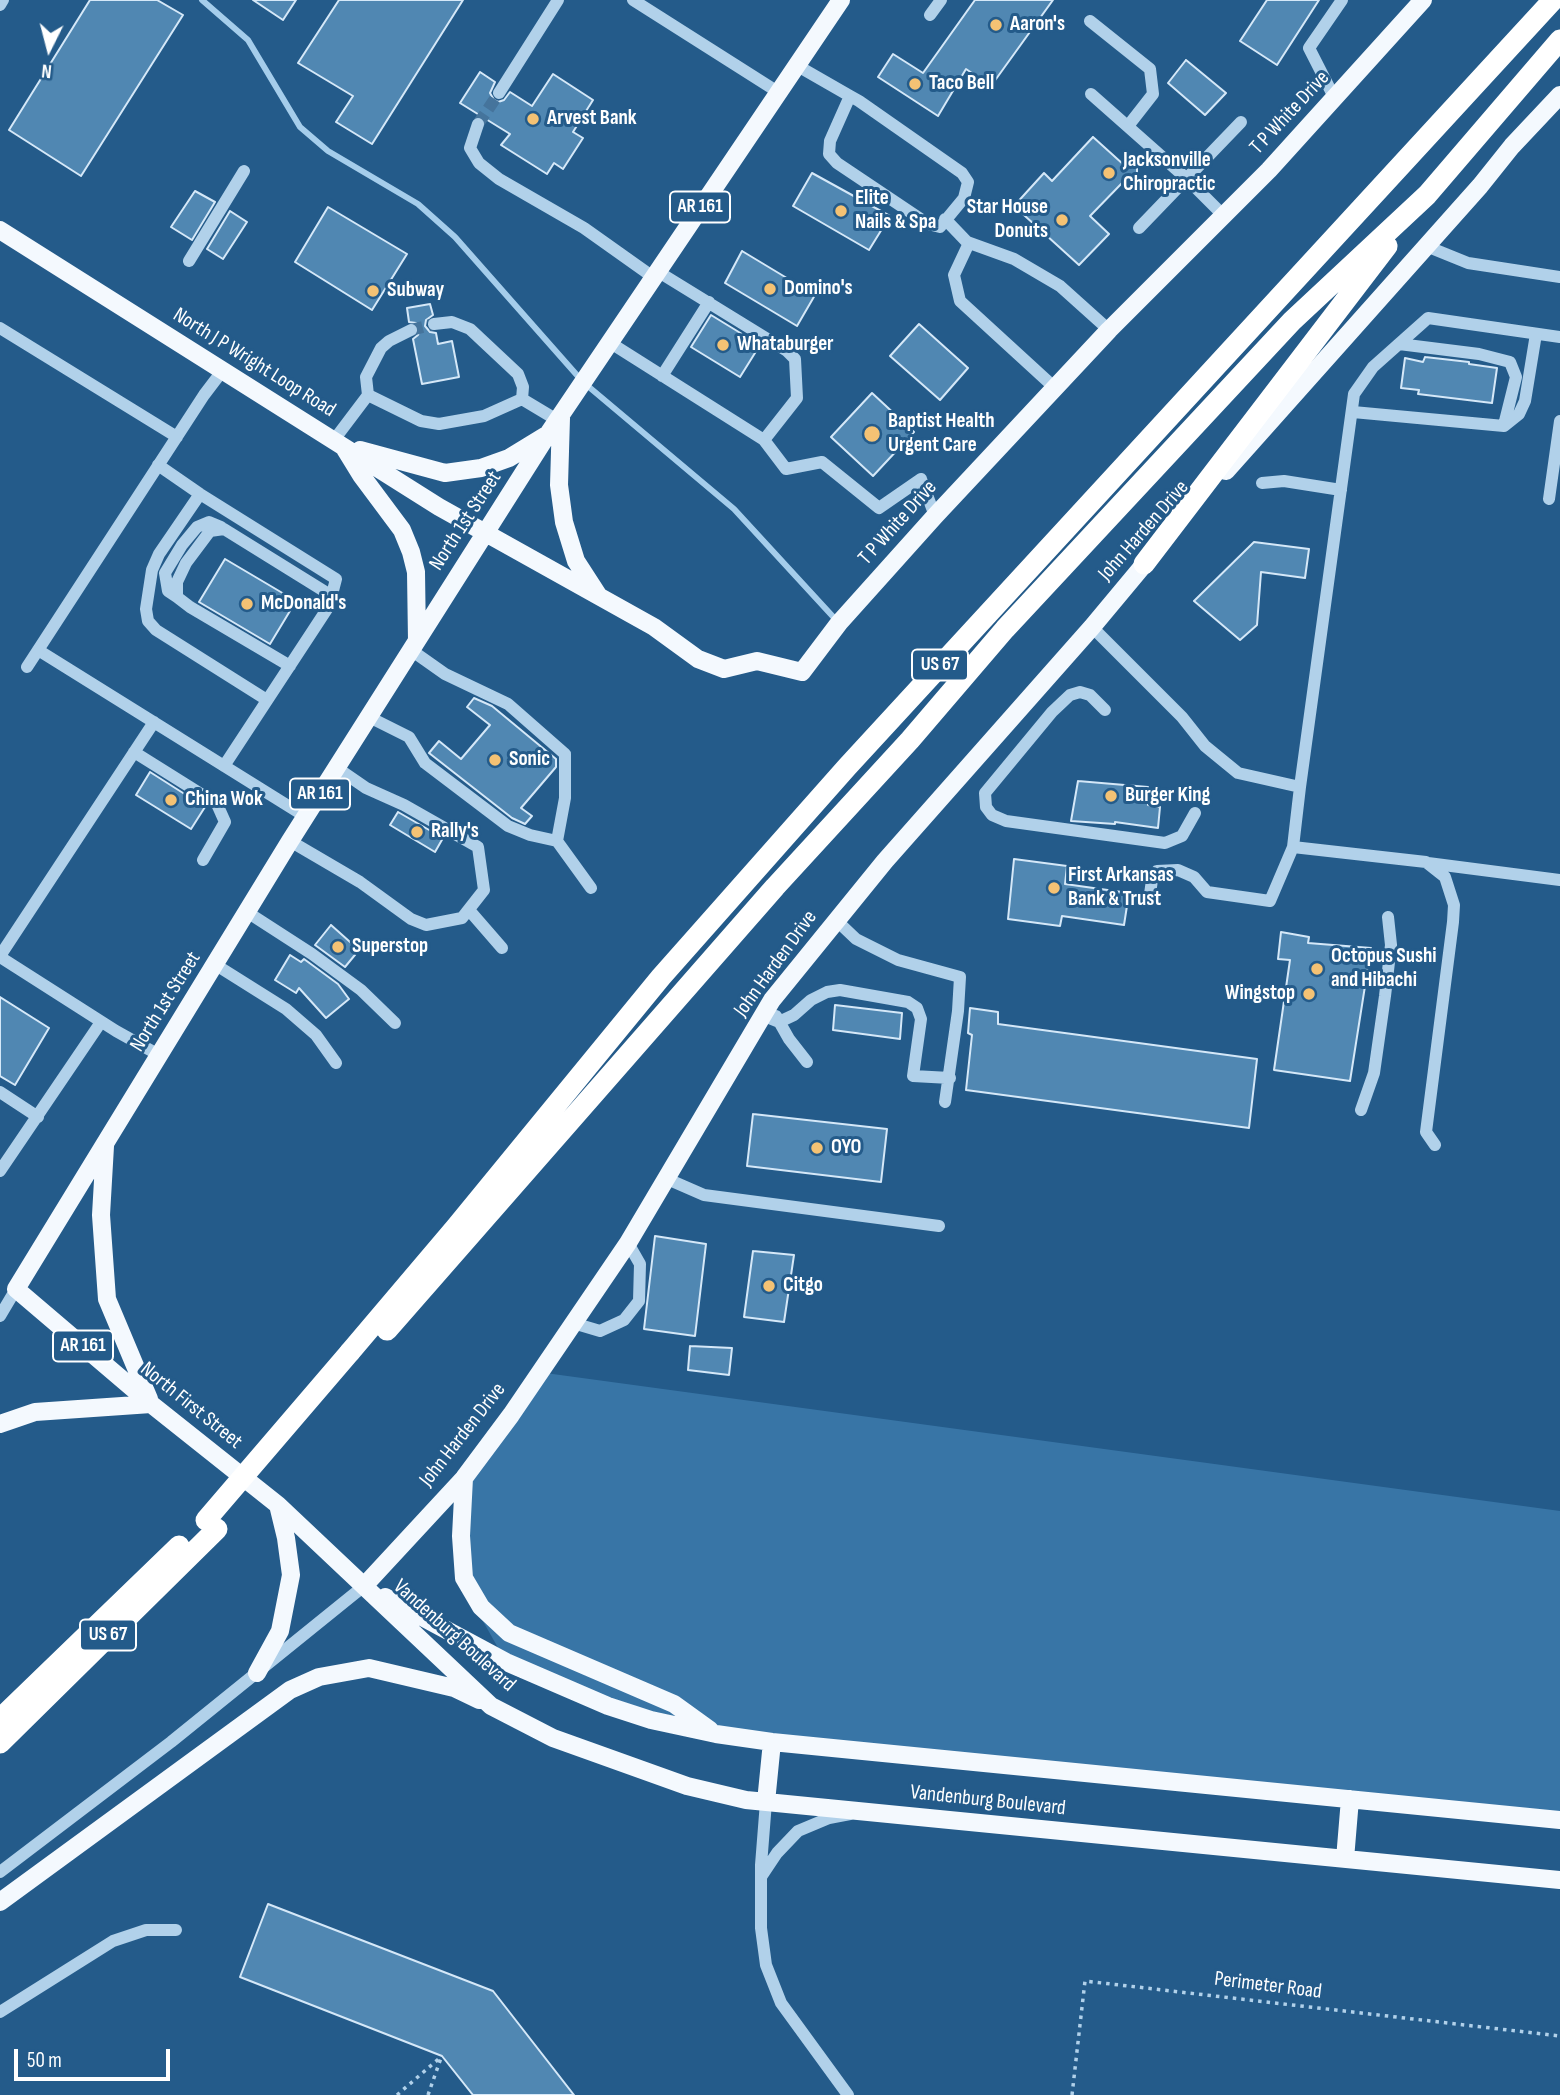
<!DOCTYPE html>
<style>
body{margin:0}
#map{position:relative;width:1560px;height:2095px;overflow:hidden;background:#245b8a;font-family:"Sofia Sans Condensed",sans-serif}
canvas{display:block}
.north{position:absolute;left:14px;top:14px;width:70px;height:70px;-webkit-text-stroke:5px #245b8a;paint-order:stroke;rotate:186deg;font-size:19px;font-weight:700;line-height:28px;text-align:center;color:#fff}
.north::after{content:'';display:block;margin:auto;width:24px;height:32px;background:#fff;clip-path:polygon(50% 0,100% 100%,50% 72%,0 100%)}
.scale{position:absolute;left:14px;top:2049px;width:156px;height:32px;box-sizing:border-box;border:4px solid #fff;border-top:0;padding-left:9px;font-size:21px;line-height:24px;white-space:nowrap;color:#fff;-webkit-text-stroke:5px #245b8a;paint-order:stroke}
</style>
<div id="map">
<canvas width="1560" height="2095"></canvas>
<div class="north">N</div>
<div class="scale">50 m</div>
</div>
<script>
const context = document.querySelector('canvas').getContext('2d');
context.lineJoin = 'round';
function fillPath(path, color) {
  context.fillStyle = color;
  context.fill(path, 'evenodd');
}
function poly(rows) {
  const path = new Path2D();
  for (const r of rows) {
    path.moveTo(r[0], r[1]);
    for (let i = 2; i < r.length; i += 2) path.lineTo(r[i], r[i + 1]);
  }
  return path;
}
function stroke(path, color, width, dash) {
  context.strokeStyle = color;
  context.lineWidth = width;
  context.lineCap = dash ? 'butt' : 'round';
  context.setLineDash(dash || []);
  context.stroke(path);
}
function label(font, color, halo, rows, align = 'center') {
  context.font = font + ' "Sofia Sans Condensed",sans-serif';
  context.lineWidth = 6;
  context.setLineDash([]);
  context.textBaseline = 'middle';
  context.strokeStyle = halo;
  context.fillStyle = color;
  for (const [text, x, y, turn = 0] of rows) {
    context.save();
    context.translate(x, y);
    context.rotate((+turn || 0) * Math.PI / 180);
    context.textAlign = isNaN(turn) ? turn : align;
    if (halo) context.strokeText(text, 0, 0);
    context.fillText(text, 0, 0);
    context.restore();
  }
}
fillPath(poly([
 [538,1372,1560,1511,1560,1820,716,1734,506,1662,466,1591,464,1478]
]), '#3875a6');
stroke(poly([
 [202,0,248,40,300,127,328,151,418,204,455,237,583,382,734,509,837,621]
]), '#a5cdeb', 6);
const building = poly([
 [90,0,157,0,183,15,81,176,9,130,90,0],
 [253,0,296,0,283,20,253,0],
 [339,0,463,0,372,144,336,122,353,96,298,63,339,0],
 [975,0,1053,0,991,86,966,69,938,116,878,77,893,54,923,73,975,0],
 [1267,0,1319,0,1277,65,1240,41,1267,0],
 [1186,60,1226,93,1205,115,1168,83,1186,60],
 [480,72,495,82,490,93,494,100,498,102,504,100,510,92,532,106,553,74,593,100,573,132,583,138,563,169,554,163,547,174,501,145,510,134,460,103,480,72],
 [1093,137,1124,165,1137,164,1137,177,1140,181,1124,181,1090,216,1109,234,1079,265,1014,206,1044,173,1052,181,1093,137],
 [812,173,890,216,869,250,793,206,812,173],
 [195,191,215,202,192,240,171,227,195,191],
 [328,207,407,254,372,310,295,262,328,207],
 [230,211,247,222,223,259,207,249,230,211],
 [742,251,815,295,797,326,725,283,742,251],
 [430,304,433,315,426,320,425,326,430,332,436,333,438,344,452,341,459,377,422,384,413,339,418,335,420,330,416,323,409,322,407,308,430,304],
 [711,315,760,345,740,377,691,347,711,315],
 [919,324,968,368,940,400,890,356,919,324],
 [1425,357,1469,362,1469,364,1497,368,1492,403,1418,394,1419,390,1401,388,1405,358,1423,362,1425,357],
 [872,393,914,432,873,476,831,437,872,393],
 [1254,542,1309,549,1305,578,1261,572,1257,625,1240,640,1194,601,1254,542],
 [225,559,296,601,270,644,199,602,225,559],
 [474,698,492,706,556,759,556,767,521,808,532,816,525,824,512,818,429,753,439,741,461,759,490,725,467,707,474,698],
 [150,772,205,807,191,829,136,795,150,772],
 [1078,781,1148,787,1148,805,1160,807,1158,828,1115,822,1115,824,1071,821,1078,781],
 [398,812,443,838,435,852,390,825,398,812],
 [1014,859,1067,866,1065,884,1129,893,1124,925,1062,916,1060,926,1008,919,1014,859],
 [331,925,359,950,345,967,315,945,331,925],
 [1281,932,1309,937,1308,943,1371,948,1350,1081,1274,1070,1290,960,1278,959,1281,932],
 [290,955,301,962,304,959,338,984,349,999,326,1018,299,988,296,993,275,980,290,955],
 [0,997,49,1028,15,1085,0,1076,0,997],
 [835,1005,902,1013,900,1039,833,1030,835,1005],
 [970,1008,998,1012,998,1024,1257,1059,1249,1128,966,1090,972,1035,968,1033,970,1008],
 [753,1114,887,1129,881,1182,747,1166,753,1114],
 [655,1236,706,1244,695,1336,644,1329,655,1236],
 [753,1251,794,1255,784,1322,744,1317,753,1251],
 [690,1346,732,1348,729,1375,688,1370,690,1346],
 [268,1904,493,1991,574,2095,473,2095,442,2056,240,1977,268,1904]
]);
fillPath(building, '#5087b2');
stroke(building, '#d5e8f8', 2);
stroke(poly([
 [478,124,499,93],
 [411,330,434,324]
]), '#45749c', 12, [12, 6]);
stroke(poly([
 [397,2095,442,2056],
 [428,2095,441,2058],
 [1072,2095,1085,1981,1560,2036]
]), '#b1d1ea', 3.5, [3.5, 5]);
stroke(poly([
 [633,0,778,92],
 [0,5,3,0],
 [930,15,941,0],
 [1090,21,1150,69,1153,94,1128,126],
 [796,65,850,96,859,101,962,173,968,182,964,198,940,227,928,224,837,163,829,154,830,141,850,96],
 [499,93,558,0],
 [1091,94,1186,178,1223,215],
 [1335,99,1309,48,1342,0],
 [478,124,470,148,479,163,499,179,584,228,653,277],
 [945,219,967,242,1014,259,1060,286,1109,330],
 [1139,228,1241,122],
 [969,243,954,275,960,301,1055,388],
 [1426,246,1468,263,1560,277],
 [189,261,244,171],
 [657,271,787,351,795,359,797,398,764,440],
 [434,324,452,322,470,329,518,374,523,387,522,399],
 [0,328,177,437],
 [609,342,764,440,786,469,822,462,879,508,921,479,935,516],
 [1399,344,1479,354,1510,362,1516,377,1504,425],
 [662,376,709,302],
 [368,395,366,377,381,348,389,341,411,330],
 [522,399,557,420],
 [1353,412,1504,426,1519,414,1525,401,1536,334],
 [334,440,368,395,421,421,439,424,484,416,522,399],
 [158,465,200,494,336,579,329,606,224,766],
 [1262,483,1284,481,1341,490],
 [200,494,159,554,152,570,146,609,148,621,156,630,267,700],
 [1549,499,1560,421],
 [177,597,168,591,165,573,182,545,197,527,209,522,221,527],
 [1092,627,1182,717,1205,746,1238,773,1300,787],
 [38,650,306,817],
 [411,650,445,674,508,704,565,754,565,798,557,841],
 [290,666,190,607,177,597,177,582,186,563,210,531,224,529,332,596],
 [27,667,204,395,223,370],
 [1105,710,1090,695,1080,692,1070,695,1052,712,985,793,986,807,992,815,1006,821,1165,843,1182,836,1195,813],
 [369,717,409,737,425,763,508,826,530,835,557,841,591,888],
 [134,752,217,804,225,822,203,860],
 [290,841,360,882,411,919,426,925,462,918,484,890,478,847,404,805,366,788,337,768],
 [1428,863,1560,880],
 [1149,901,1152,880,1157,871,1178,870,1194,877,1207,892,1270,901,1293,847],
 [469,910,502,948],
 [247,912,312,954,361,990,395,1023],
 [836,920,856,939,898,960,960,977,958,1011,945,1102],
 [0,956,154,722],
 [0,957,116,1031,159,1055],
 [216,965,286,1009,316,1035,336,1063],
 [764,1016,779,1022,794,1015,811,1000,827,992,840,990,908,1002,917,1008,921,1019,913,1076,950,1078],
 [776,1016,789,1039,807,1062],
 [0,1092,38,1117],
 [1361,1110,1374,1073,1385,996,1391,945,1388,917],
 [1435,1145,1426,1132,1453,922,1454,905,1445,877,1426,862,1293,847,1300,787,1354,394,1373,367,1428,318,1560,337],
 [0,1171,101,1022],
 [665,1178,704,1195,939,1226],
 [0,1316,16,1289],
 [573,1323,600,1331,624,1320,639,1301,640,1264,628,1243],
 [766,1802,761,1865,761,1928,766,1965,781,2003,848,2095],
 [0,1872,171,1742,364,1586],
 [761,1877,777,1853,798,1831,829,1818,850,1814],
 [0,2012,113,1941,146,1930,176,1930]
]), '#b1d1ea', 12);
stroke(poly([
 [841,0,548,434,290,841,16,1289,151,1404,278,1505,491,1706,553,1738,687,1786,746,1800,1560,1880],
 [0,230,439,507,654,627,698,659,724,669,757,661,802,672,839,623,935,516,1109,330,1269,170,1423,0],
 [561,418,559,485,564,522,576,561,598,595],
 [345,449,361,475,402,530,411,552,416,572,417,641],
 [360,450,445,473,481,468,509,458,545,436],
 [1226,471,1480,186,1512,146,1560,95],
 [105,1146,101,1215,107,1299,149,1399],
 [0,1424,35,1412,151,1404],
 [464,1478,461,1536,464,1578,481,1607,509,1633,674,1704,710,1730],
 [364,1586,464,1478,511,1415,628,1243,772,1000,885,861,1092,627,1152,555],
 [385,1597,506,1662,608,1706,651,1720,716,1734,772,1742,1560,1820],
 [257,1673,280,1631,291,1575,286,1538,278,1505],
 [766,1802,772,1742],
 [1345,1859,1350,1799],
 [0,1902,290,1690,319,1677,369,1668,454,1688,479,1700]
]), '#f4f9fe', 18);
stroke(poly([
 [1144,564,1387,246],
 [387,1330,775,887,910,740,1005,629,1292,321,1427,195,1560,40],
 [350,1352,456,1227,661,977,847,767,1553,0],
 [0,1719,179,1546],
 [0,1743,217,1529]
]), '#fff', 21);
stroke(poly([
 [206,1520,350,1352]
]), '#fff', 21);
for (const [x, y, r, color] of [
 [996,25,7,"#f4c274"],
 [915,84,7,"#f4c274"],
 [533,119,7,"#f4c274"],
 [1109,173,7,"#f4c274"],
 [841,211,7,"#f4c274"],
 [1062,220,7,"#f4c274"],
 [770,289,7,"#f4c274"],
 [373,291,7,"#f4c274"],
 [723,345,7,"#f4c274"],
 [872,434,9,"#f4c274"],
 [247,604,7,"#f4c274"],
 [495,760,7,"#f4c274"],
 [1111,796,7,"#f4c274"],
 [171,800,7,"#f4c274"],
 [417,832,7,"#f4c274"],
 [1054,888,7,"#f4c274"],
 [338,947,7,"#f4c274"],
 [1317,969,7,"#f4c274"],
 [1309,994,7,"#f4c274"],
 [817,1148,7,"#f4c274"],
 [769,1286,7,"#f4c274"]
]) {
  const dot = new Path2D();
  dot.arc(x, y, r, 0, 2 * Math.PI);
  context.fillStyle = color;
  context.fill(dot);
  stroke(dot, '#245b8a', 2.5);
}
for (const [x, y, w] of [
 [700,207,60],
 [940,665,56],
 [320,794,60],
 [83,1346,60],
 [108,1635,56]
]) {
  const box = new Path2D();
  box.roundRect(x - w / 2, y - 15.5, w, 31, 5);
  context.fillStyle = '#245b8a';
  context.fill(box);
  stroke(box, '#fff', 2);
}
label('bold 19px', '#fff', null, [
 ["AR 161",700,207],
 ["US 67",940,665],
 ["AR 161",320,794],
 ["AR 161",83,1346],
 ["US 67",108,1635]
]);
label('bold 21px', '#fff', '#245b8a', [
 ["Aaron's",1010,25],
 ["Taco Bell",929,84],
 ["Arvest Bank",547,119],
 ["Jacksonville",1123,161],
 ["Chiropractic",1123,185],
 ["Elite",855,199],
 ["Nails & Spa",855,223],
 ["Star House",1048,208,"right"],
 ["Donuts",1048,232,"right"],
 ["Domino's",784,289],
 ["Subway",387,291],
 ["Whataburger",737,345],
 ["Baptist Health",888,422],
 ["Urgent Care",888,446],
 ["McDonald's",261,604],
 ["Sonic",509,760],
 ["Burger King",1125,796],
 ["China Wok",185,800],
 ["Rally's",431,832],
 ["First Arkansas",1068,876],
 ["Bank & Trust",1068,900],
 ["Superstop",352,947],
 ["Octopus Sushi",1331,957],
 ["and Hibachi",1331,981],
 ["Wingstop",1295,994,"right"],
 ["OYO",831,1148],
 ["Citgo",783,1286]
], 'left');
label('21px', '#fff', '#245b8a', [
 ["T P White Drive",1290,113,-47],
 ["North J P Wright Loop Road",254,363,32],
 ["North 1st Street",466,521,-57],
 ["T P White Drive",898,523,-48],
 ["John Harden Drive",1144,531,-49],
 ["John Harden Drive",776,964,-54],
 ["North 1st Street",166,1002,-58],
 ["North First Street",191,1406,39],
 ["John Harden Drive",463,1435,-52],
 ["Vandenburg Boulevard",454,1636,42],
 ["Vandenburg Boulevard",988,1801,6],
 ["Perimeter Road",1268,1986,7]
]);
</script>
